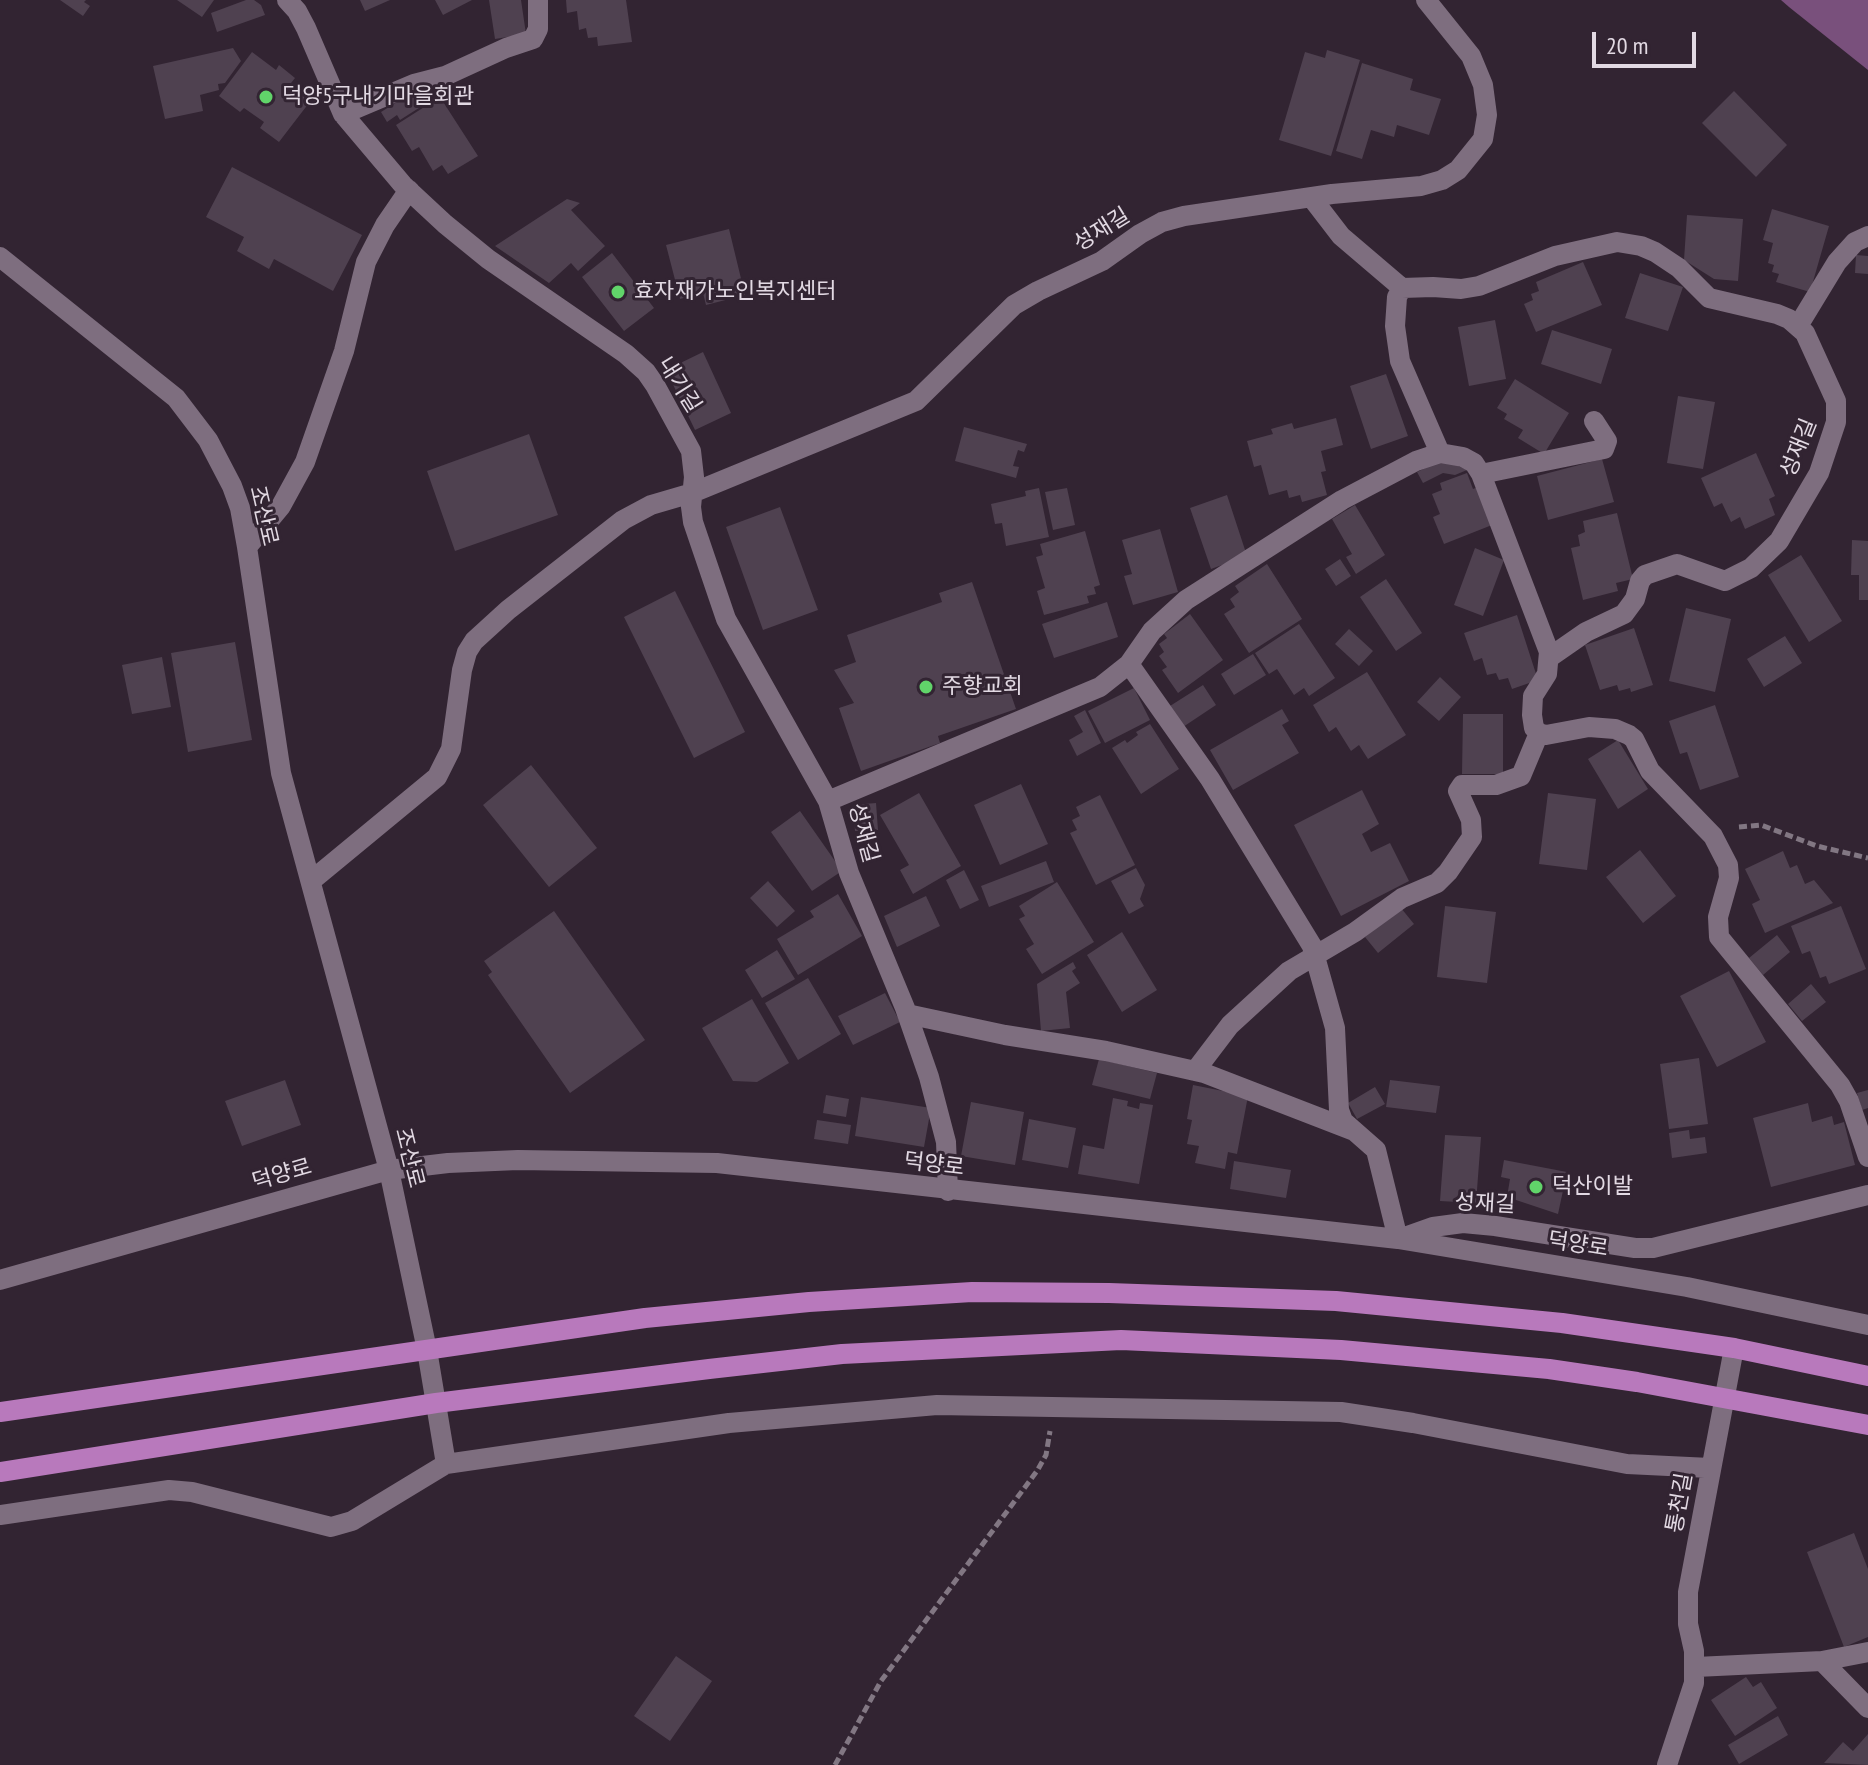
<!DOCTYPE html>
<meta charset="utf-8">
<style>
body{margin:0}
#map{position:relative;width:1868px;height:1765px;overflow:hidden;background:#322432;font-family:"PT Sans Narrow",sans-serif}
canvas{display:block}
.scale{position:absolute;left:1592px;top:32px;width:104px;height:36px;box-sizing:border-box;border:4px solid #e2d9e3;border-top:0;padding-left:10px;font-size:24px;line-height:28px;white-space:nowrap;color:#e2d9e3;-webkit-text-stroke:6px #322432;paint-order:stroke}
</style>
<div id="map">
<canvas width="1868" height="1765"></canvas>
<div class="scale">20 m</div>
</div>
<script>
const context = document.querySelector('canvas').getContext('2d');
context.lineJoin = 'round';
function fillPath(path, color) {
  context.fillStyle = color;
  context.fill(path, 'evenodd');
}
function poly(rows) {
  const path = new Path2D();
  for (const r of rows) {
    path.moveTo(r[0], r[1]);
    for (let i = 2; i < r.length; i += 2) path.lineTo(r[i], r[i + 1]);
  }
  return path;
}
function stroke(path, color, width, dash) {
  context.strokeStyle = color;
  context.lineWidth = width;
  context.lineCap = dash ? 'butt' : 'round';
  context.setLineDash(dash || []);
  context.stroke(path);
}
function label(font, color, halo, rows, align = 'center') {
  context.font = font + ' "PT Sans Narrow","Noto Sans KR",sans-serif';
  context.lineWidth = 6;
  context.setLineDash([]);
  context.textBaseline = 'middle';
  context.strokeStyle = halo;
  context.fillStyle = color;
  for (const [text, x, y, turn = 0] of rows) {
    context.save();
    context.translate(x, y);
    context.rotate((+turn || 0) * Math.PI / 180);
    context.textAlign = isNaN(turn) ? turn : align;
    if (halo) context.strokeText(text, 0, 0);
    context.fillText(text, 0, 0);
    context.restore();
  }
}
fillPath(poly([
 [1781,0,1868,0,1868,70,1789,7]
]), '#79507c');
fillPath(poly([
 [60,0,86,0,84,2,90,6,83,16],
 [177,0,214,0,202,17],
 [246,0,254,0,261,5,265,15,217,32,211,13],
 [360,0,390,0,365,11],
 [435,0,472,0,443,15],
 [489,0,521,0,526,34,495,39],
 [566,0,626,0,632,42,598,46,597,37,588,38,586,28,579,30,577,11,567,13],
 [233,48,241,61,225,83,218,84,219,90,200,95,203,111,165,119,153,66],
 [1327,50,1360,60,1331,156,1279,140,1305,52,1325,58],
 [252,52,276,70,279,65,295,78,291,83,312,99,279,142,260,128,264,122,244,108,240,112,219,96],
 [1362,63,1413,79,1410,90,1441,99,1429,135,1397,125,1394,137,1371,130,1362,159,1336,151],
 [1734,91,1787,145,1756,177,1702,123],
 [429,92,433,99,400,120,397,115,387,122,381,112,405,97],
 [440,97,478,156,448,174,442,165,433,171,419,147,412,151,396,125],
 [232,167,362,235,333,291,274,259,269,269,237,251,244,237,206,217],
 [567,199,580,203,571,210,605,246,578,271,571,263,549,283,495,246],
 [1772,209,1829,226,1810,292,1776,282,1779,274,1772,272,1774,265,1768,263,1773,243,1763,240],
 [1687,215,1743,219,1738,281,1714,279,1684,260],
 [729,229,745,295,706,305,703,293,680,299,666,245],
 [612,253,654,308,624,331,582,277],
 [1856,255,1868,256,1868,274,1855,273],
 [1583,262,1602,305,1536,332,1524,304,1533,300,1531,294,1539,291,1536,282],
 [1640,273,1683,287,1668,331,1625,318],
 [1495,320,1506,379,1469,386,1458,327],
 [1552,330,1612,349,1601,384,1541,364],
 [703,352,731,413,695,430,666,370],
 [1386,374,1408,436,1371,449,1350,386],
 [1515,379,1569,413,1544,454,1518,438,1523,430,1504,419,1507,414,1497,408],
 [1678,396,1715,402,1703,469,1667,463],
 [1336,418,1343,445,1321,451,1326,471,1321,472,1327,495,1302,502,1300,495,1289,498,1287,490,1269,495,1261,465,1254,467,1247,441,1273,434,1271,429,1292,423,1294,429],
 [964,427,1027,444,1024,452,1018,450,1013,466,1019,467,1016,478,955,461],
 [529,434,558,515,455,551,427,471],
 [1756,453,1775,496,1769,499,1775,515,1745,529,1740,517,1731,522,1722,503,1714,507,1701,478],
 [1602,459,1614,502,1548,520,1537,476],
 [1438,462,1454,464,1467,470,1455,475,1443,473,1423,483,1417,472],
 [1467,473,1473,489,1478,487,1492,525,1444,544,1433,517,1440,514,1432,494,1442,490,1440,483],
 [1039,488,1049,537,1006,546,1002,523,995,524,991,504,1026,496,1025,491],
 [1067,488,1075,525,1053,530,1045,492],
 [1227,495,1247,556,1211,569,1190,508],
 [1355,505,1385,555,1356,574,1346,557,1352,554,1332,519],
 [780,507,818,610,763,630,726,527],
 [1617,513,1633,579,1616,583,1618,591,1583,600,1571,548,1580,546,1578,535,1585,532,1583,521],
 [1160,529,1178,592,1133,605,1124,576,1132,574,1122,540],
 [1085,531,1100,585,1094,587,1096,594,1087,596,1089,603,1044,615,1037,591,1045,588,1036,557,1043,555,1040,544],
 [1852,540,1868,541,1868,600,1859,600,1859,575,1851,575],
 [1475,548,1504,560,1483,616,1454,605],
 [1801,555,1842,621,1809,642,1768,575],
 [1340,559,1351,576,1336,586,1325,569],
 [1267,564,1302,619,1249,653,1224,614,1235,607,1230,599,1239,592,1235,586],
 [1386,579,1422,633,1396,651,1360,597],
 [972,582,1016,709,938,736,940,743,861,771,839,708,854,703,834,670,856,662,847,635,942,602,939,593],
 [675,591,745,732,694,758,624,617],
 [1107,602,1118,637,1054,658,1042,624],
 [1686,608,1731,619,1715,692,1669,681],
 [1190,614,1223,660,1178,693,1162,670,1167,667,1159,656,1164,652,1159,644,1167,638,1164,634],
 [1517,615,1538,680,1512,689,1508,678,1499,680,1496,673,1487,675,1482,658,1474,661,1464,633],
 [1299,624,1335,678,1309,696,1304,688,1294,695,1277,669,1269,674,1255,653],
 [1634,628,1653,685,1631,692,1630,688,1619,691,1617,685,1600,690,1585,645],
 [1349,629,1373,651,1359,666,1335,644],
 [1785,636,1802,663,1764,687,1747,659],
 [235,642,252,740,188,752,171,653],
 [1253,654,1266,675,1234,695,1221,674],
 [162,657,171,707,132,714,122,665],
 [1367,672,1406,735,1368,759,1359,745,1351,751,1336,727,1329,732,1313,705],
 [1440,677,1461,697,1439,721,1417,702],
 [1203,685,1216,705,1183,727,1170,706],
 [1134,688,1150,720,1105,743,1088,711],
 [1715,705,1739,777,1700,790,1687,752,1680,754,1669,721],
 [1282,709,1289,721,1282,725,1299,753,1233,790,1210,750],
 [1085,710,1101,743,1077,756,1069,740,1083,732,1074,716],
 [1463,714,1503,714,1503,774,1462,774],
 [1150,724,1179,769,1141,794,1112,748,1125,740,1127,743,1138,735,1136,732],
 [1618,740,1648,789,1618,809,1588,759],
 [531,765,597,848,549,887,483,805],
 [1021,784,1048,844,1000,865,974,805],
 [1362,790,1379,824,1362,834,1371,852,1390,843,1409,881,1341,916,1294,825],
 [919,793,961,866,913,894,900,870,909,865,880,815],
 [1548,793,1596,799,1587,870,1539,864],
 [1100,795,1135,865,1096,885,1070,833,1077,830,1072,820,1080,816,1076,807],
 [876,803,878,830,855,831,853,805],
 [800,811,842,871,812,891,771,832],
 [1640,850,1676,896,1643,923,1606,877],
 [1783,851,1790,868,1797,865,1805,884,1814,880,1833,903,1765,933,1752,904,1760,900,1745,869],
 [1046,861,1054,882,989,907,981,886],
 [1136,868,1145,885,1140,899,1144,906,1129,914,1111,881],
 [964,870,979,900,960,909,946,880],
 [768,881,795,911,777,927,750,898],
 [1057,882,1094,942,1042,974,1026,949,1034,944,1019,919,1025,916,1019,906],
 [838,894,862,936,798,975,777,939,814,917,810,911],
 [926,896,940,926,897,947,884,916],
 [1445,906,1496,912,1487,983,1437,977],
 [1841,906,1866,969,1829,984,1826,976,1820,978,1810,951,1802,954,1791,926],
 [1401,908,1414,924,1378,953,1365,937],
 [554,911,645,1040,570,1093,488,975,492,972,484,961],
 [1122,932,1157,990,1122,1012,1087,955],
 [1777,935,1790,952,1763,975,1749,958],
 [777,950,795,979,762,998,745,970],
 [1073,962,1076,968,1072,971,1080,983,1066,992,1070,1028,1041,1031,1037,984],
 [1729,971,1766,1042,1717,1067,1680,996],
 [808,978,841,1034,798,1060,765,1003],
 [1811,984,1826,1002,1802,1021,1788,1004],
 [885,993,900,1022,853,1045,838,1016],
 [752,999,789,1063,757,1082,733,1081,702,1028],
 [1699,1058,1708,1124,1669,1129,1660,1064],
 [1099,1059,1157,1073,1150,1099,1092,1085],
 [285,1080,301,1125,242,1146,225,1101],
 [1390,1080,1440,1086,1436,1113,1386,1107],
 [1193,1085,1248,1096,1237,1154,1228,1152,1225,1169,1195,1163,1199,1146,1187,1144,1192,1120,1187,1119],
 [1375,1087,1385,1104,1357,1119,1348,1103],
 [1868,1090,1868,1108,1862,1110,1857,1093],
 [826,1095,849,1099,846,1117,823,1113],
 [861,1097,931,1108,924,1147,855,1136],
 [1113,1098,1128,1101,1127,1106,1139,1109,1140,1103,1153,1105,1139,1184,1078,1174,1083,1145,1104,1149],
 [971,1102,1024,1112,1015,1165,961,1156],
 [1808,1103,1812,1122,1832,1116,1834,1125,1844,1122,1855,1165,1771,1187,1753,1118],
 [1029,1119,1076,1128,1068,1168,1022,1160],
 [817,1120,851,1125,848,1144,814,1139],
 [1689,1130,1690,1139,1705,1137,1707,1153,1672,1158,1669,1133],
 [1445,1135,1481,1137,1476,1203,1440,1201],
 [1504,1160,1567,1172,1558,1214,1507,1197,1510,1179,1501,1177],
 [1234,1161,1291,1170,1286,1198,1230,1189],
 [1854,1533,1868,1569,1868,1637,1844,1647,1807,1552],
 [676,1656,712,1681,670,1741,634,1716],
 [1746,1677,1753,1687,1761,1682,1777,1708,1735,1736,1711,1700],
 [1778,1716,1788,1735,1739,1764,1728,1745],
 [1868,1734,1868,1765,1824,1763,1843,1742,1853,1751]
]), '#4f4150');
stroke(poly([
 [1739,827,1761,825,1817,846,1868,858],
 [835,1765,881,1681,1037,1471,1046,1455,1050,1431]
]), '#827783', 5, [8, 4]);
stroke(poly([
 [287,0,297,11,306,28,343,114,403,185,445,224,488,259,626,354,646,372,655,385,691,451,694,477,691,507,693,522,726,619,828,801],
 [343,114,414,84,445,76,506,48,533,39,538,29,538,0],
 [1311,197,1341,236,1402,288],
 [0,257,176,398,208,440,232,486,240,508,247,547,281,773,389,1170,427,1350,446,1464],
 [1798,326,1837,262,1855,242,1868,236],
 [1440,453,1400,361,1395,326,1397,297,1402,288,1433,287,1461,289,1479,286,1555,256,1617,242,1641,246,1655,252,1679,268,1709,298,1777,314,1789,319,1805,333,1836,401,1836,422,1819,473,1779,541,1751,568,1725,581,1677,564,1645,575,1640,581,1635,599,1624,614,1586,632,1550,657],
 [1481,474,1604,449,1607,441,1594,421],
 [247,547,281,506,305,462,344,351,366,262,385,225,409,190],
 [1129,664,1210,779,1312,946,1335,1028,1339,1110,1343,1121,1376,1150,1398,1239],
 [311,881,437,777,451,749,462,670,467,652,474,641,508,610,623,520,651,505,692,493,916,401,1014,305,1038,291,1102,261,1140,234,1162,222,1184,216,1332,194,1421,186,1442,180,1458,170,1483,139,1487,115,1483,85,1471,56,1426,0],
 [907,1014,1005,1035,1106,1051,1204,1073,1354,1131],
 [1195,1071,1230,1025,1289,971,1355,932,1402,898,1437,883,1448,872,1472,837,1471,820,1458,791,1462,785,1496,785,1521,776,1539,733],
 [948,1191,946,1142,929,1077,905,1008,849,873,828,801,1100,687,1129,664,1152,631,1186,600,1342,500,1416,461,1440,453,1463,457,1474,463,1481,474,1549,652,1547,674,1533,696,1532,715,1534,728,1539,733,1546,735,1589,727,1615,729,1629,735,1634,739,1650,771,1713,836,1728,865,1729,878,1718,917,1719,937,1840,1085,1849,1101,1868,1157],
 [1402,1238,1433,1227,1463,1223,1495,1226,1635,1248,1653,1248,1868,1195],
 [0,1280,389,1170,448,1163,518,1160,717,1163,1398,1239,1687,1287,1868,1325],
 [0,1515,169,1490,192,1492,331,1527,352,1521,446,1464,729,1423,937,1405,1341,1412,1413,1423,1627,1464,1710,1468],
 [1822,1661,1868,1708],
 [1696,1667,1822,1661,1868,1652],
 [1667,1765,1694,1683,1694,1651,1688,1624,1688,1592,1734,1348]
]), '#7e6e7f', 20);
stroke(poly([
 [0,1412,645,1318,809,1302,972,1292,1109,1293,1336,1301,1562,1323,1734,1348,1868,1376],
 [0,1472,436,1403,709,1369,842,1354,1121,1340,1341,1350,1549,1369,1637,1382,1868,1425]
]), '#b879bc', 20);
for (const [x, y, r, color] of [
 [266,97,8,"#61d46a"],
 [618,292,8,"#61d46a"],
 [926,687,8,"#61d46a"],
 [1536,1187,8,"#61d46a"]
]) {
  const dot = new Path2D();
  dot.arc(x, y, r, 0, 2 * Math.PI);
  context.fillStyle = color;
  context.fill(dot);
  stroke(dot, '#322432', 3);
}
label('22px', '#e2d9e3', '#322432', [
 ["덕양5구내기마을회관",282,97],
 ["효자재가노인복지센터",634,292],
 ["주향교회",942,687],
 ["덕산이발",1552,1187]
], 'left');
label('22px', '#e2d9e3', '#322432', [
 ["성재길",1102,230,-32],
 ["내기길",679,385,58],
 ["성재길",1799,448,-68],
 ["조산로",263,516,77],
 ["성재길",863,833,75],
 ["조산로",409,1158,76],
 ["덕양로",934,1165,7],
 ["덕양로",282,1175,-16],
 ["성재길",1485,1204,3],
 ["덕양로",1578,1245,9],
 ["통천길",1680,1503,-80]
]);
</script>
